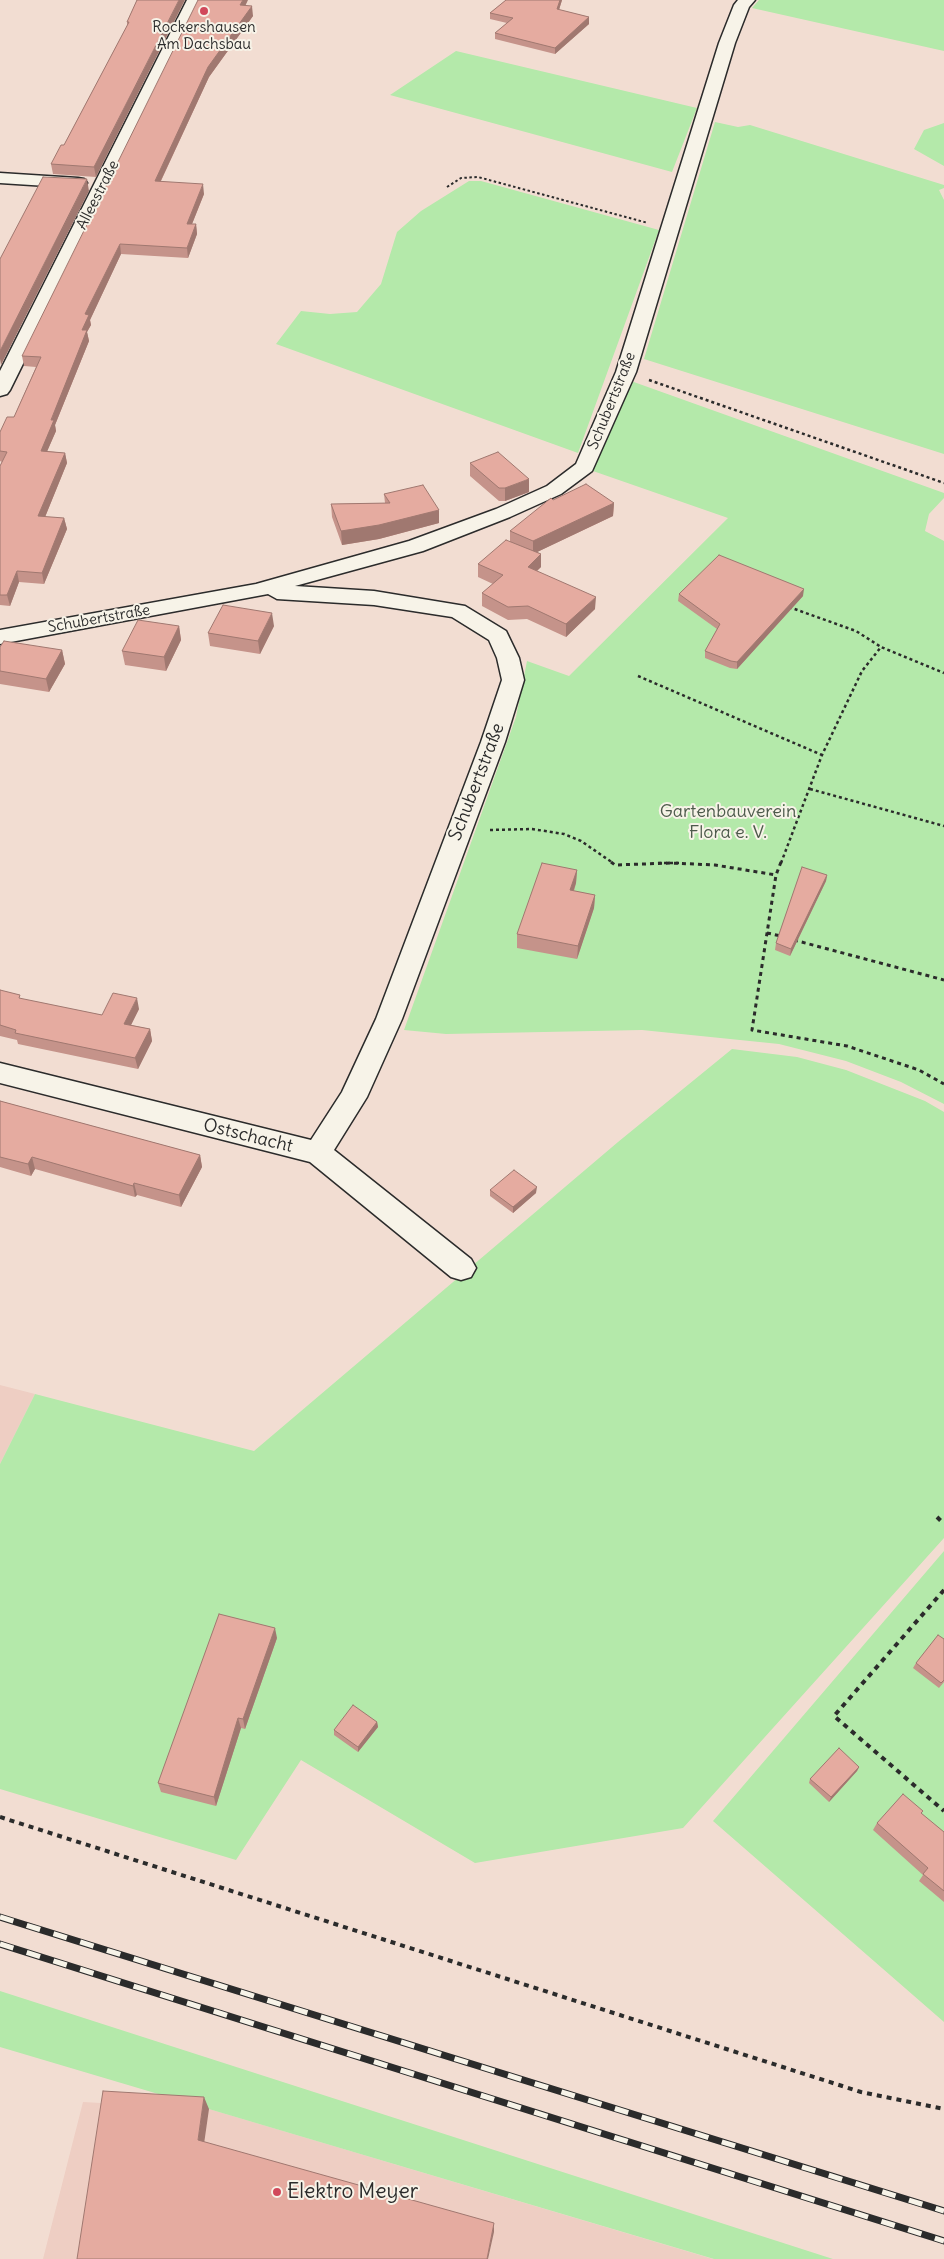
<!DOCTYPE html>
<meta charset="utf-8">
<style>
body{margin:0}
canvas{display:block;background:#f2ddd2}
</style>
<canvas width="944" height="2259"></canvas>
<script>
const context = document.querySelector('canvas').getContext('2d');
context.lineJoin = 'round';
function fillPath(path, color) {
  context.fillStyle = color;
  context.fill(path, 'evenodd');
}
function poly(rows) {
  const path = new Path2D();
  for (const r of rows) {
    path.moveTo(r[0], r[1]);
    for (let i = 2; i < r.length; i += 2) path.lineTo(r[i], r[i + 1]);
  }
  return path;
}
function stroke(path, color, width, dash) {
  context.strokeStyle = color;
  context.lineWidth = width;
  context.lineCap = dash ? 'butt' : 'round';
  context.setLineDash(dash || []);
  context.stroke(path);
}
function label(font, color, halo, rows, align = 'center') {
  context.font = font + ' Delius,sans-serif';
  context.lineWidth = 4;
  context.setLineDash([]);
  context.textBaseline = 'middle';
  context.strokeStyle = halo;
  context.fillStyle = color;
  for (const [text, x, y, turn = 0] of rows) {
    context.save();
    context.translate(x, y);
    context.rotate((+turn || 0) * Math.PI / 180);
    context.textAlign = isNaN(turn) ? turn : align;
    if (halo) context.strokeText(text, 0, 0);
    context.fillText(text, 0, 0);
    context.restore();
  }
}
fillPath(poly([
 [0,1385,35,1394,0,1464],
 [83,2102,209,2109,713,2259,43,2259]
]), '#eecec3');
fillPath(poly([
 [759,0,944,0,944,51,752,8],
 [456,51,697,108,672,172,390,95],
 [715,122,738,127,750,125,944,185,944,188,939,190,944,200,944,454,644,359],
 [944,123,944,166,914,149,924,130],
 [469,181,481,181,659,230,578,453,276,344,301,311,330,314,357,312,381,284,397,232,421,211],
 [631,381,944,493,944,498,929,514,925,531,944,541,944,1104,901,1082,846,1061,779,1044,642,1030,446,1034,404,1030,516,717,527,661,569,676,728,518,593,471,605,439],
 [732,1049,797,1057,846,1070,925,1101,944,1112,944,1538,683,1828,475,1863,301,1760,236,1860,0,1789,0,1464,35,1394,254,1451,618,1142],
 [944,1551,944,2022,713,1821],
 [0,1991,833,2259,714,2259,0,2047]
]), '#b4e9aa');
const minor = poly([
 [187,0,203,0,10,390,7,394,0,396,0,371,187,0],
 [738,0,755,0,749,7,735,43,636,372,592,471,561,494,510,517,423,551,295,586,374,591,465,606,506,631,519,658,524,680,505,742,402,1019,367,1097,334,1150,471,1259,476,1268,471,1277,461,1280,451,1277,310,1162,0,1083,0,1063,311,1140,342,1092,376,1019,481,742,502,680,497,658,489,640,452,617,374,605,277,599,268,594,0,644,0,630,256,584,409,541,496,509,547,486,576,464,616,372,719,43,734,5,738,0],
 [0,173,78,178,84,179,87,183,84,187,78,188,0,183,0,173]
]);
stroke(minor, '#2b2b2b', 3);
stroke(poly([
 [447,187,461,178,478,177,648,223]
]), '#2b2b2b', 2, [2.5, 2.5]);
stroke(poly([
 [649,380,944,483],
 [789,607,856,631,881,647],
 [638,676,822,755],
 [810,789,944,826],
 [490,830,532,829,564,834,581,841,613,863],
 [658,863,681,863],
 [781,863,822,755,862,671,881,647,944,673]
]), '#2b2b2b', 2.5, [3, 3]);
stroke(poly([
 [611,862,615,865,671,863,715,865,776,875],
 [781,862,776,875,752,1030,847,1046,919,1070,944,1084],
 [767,933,781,936],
 [794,940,944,980]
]), '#2b2b2b', 3, [4, 4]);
stroke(poly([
 [937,1517,944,1524],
 [944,1590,834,1716,944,1811],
 [0,1817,861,2092,944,2109]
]), '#2b2b2b', 4, [5, 5]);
fillPath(minor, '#f7f3e8');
const rail = poly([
 [0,1917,944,2211],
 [0,1944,944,2241]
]);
stroke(rail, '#2b2b2b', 7);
stroke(rail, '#f7f3e8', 5, [14]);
fillPath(poly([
 [137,0,96,177,53,174,51,164,64,145,127,26,127,22],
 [506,0,562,0,559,10,589,17,589,24,555,54,495,39,495,33,507,23,490,19,490,13],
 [246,6,253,16,209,77,161,181,204,194,192,224,196,224,197,234,188,258,121,254,90,320,91,325,87,332,89,341,55,425,56,431,47,451,65,453,67,463,45,517,64,518,67,529,44,584,19,582,10,606,0,605,0,466,2,462,0,461,0,432,14,417,36,367,24,366,22,356],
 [470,463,529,492,505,501,499,501,470,476],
 [384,494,439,523,379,539,342,545,332,517,331,504,385,503],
 [614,503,613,516,537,552,541,554,541,567,537,571,595,609,566,637,527,619,508,620,482,606,482,593,493,584,478,577,478,564,510,541,510,531],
 [679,594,803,596,737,669,730,668,705,658,705,651,717,629,678,601],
 [179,626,181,640,166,671,125,665,122,651],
 [274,626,260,654,210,646,208,633],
 [0,647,62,650,65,664,49,692,0,684],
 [577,870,576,883,574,891,595,895,594,908,577,959,517,948,517,934],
 [827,875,826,881,790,956,775,950,776,943],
 [0,990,21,999,102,1015,139,1009,131,1025,150,1029,152,1041,138,1069,18,1044,17,1040,0,1036],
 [0,1101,200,1155,202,1167,181,1207,137,1195,135,1197,35,1169,31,1176,0,1167],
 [490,1190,536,1193,513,1213,490,1196],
 [277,1638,245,1729,241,1728,216,1806,161,1792,158,1783],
 [944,1639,944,1682,939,1688,913,1668,916,1663],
 [377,1722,378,1727,358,1752,334,1735,334,1730],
 [859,1767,857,1771,829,1802,809,1783,810,1779],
 [923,1811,921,1814,944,1832,944,1902,919,1881,923,1875,873,1830,877,1823]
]), '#c5938a');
fillPath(poly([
 [179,0,185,0,96,177,94,167],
 [243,0,248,0,241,15,240,5],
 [560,0,562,0,557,16,557,9],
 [252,6,253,16,209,77,156,191,155,181,208,67],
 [589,17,589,24,555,54,555,48],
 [87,179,89,191,1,365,0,359,0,351],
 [203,184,204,194,188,234,187,224],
 [196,224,197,234,188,258,187,248],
 [120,244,121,254,90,320,91,325,87,332,89,341,55,425,56,431,43,461,41,451,82,330,85,314],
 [65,453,67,463,41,527,38,516],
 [529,479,529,492,505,501,505,488],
 [614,503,613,516,533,554,533,541],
 [439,510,439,523,379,539,342,545,341,531],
 [64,518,67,529,44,584,42,573],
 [541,554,541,567,527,580,528,567],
 [17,571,19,582,10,606,7,595],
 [804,589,803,596,737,669,737,662],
 [596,597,595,609,566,637,566,624],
 [272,613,274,626,260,654,258,641],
 [179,626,181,640,166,671,164,657],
 [62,650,65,664,49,692,46,679],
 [577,870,576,883,569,904,570,890],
 [827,875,826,881,790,956,791,949],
 [595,895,594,908,577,959,578,946],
 [137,998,139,1009,126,1035,124,1024],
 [150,1029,152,1041,138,1069,135,1058],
 [200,1155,202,1167,181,1207,179,1195],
 [32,1157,35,1169,31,1176,28,1164],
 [134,1183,137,1195,135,1197,133,1186],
 [537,1187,536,1193,513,1213,513,1207],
 [275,1628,277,1638,245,1729,243,1719],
 [238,1718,241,1728,216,1806,214,1797],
 [377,1722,378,1727,358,1752,358,1747],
 [859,1767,857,1771,829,1802,831,1797],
 [204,2097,209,2109,203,2151,198,2140],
 [494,2223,494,2232,488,2259,487,2259]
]), '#a07870');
const building = poly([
 [137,0,179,0,94,167,51,164,61,145,64,145,129,22,127,22,137,0],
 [198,0,243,0,240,5,252,6,208,67,155,181,203,184,187,224,196,224,187,248,120,244,85,314,89,315,82,330,87,330,51,420,54,420,41,451,65,453,38,516,64,518,42,573,17,571,7,595,0,595,0,466,7,452,0,451,0,432,7,417,14,417,41,357,22,356,198,0],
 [506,0,560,0,557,9,589,17,555,48,495,33,513,18,490,13,506,0],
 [43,177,87,179,0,351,0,259,43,177],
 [498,452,529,479,505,488,499,488,470,463,498,452],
 [586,484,614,503,533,541,510,531,551,498,553,500,586,484],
 [423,485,439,510,379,525,341,531,331,504,390,503,384,494,423,485],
 [506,540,541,554,528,567,596,597,566,624,528,606,508,607,482,593,503,575,478,564,506,540],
 [719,555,804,589,737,662,731,661,705,651,720,624,679,594,719,555],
 [223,605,272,613,258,641,208,633,223,605],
 [138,620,179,626,164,657,122,651,138,620],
 [4,641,62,650,46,679,0,671,0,647,4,641],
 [542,863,577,870,570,890,595,895,578,946,517,934,542,863],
 [802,867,827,875,791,949,776,943,802,867],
 [0,990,20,995,19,998,102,1015,113,993,137,998,124,1024,150,1029,135,1058,15,1033,16,1030,0,1025,0,990],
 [0,1101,200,1155,179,1195,134,1183,133,1186,32,1157,28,1164,0,1157,0,1101],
 [514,1170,537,1187,513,1207,490,1190,514,1170],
 [219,1614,275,1628,243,1719,238,1718,214,1797,158,1783,219,1614],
 [938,1635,944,1639,944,1680,941,1683,916,1663,938,1635],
 [353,1705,377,1722,358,1747,334,1730,353,1705],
 [839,1748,859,1767,831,1797,810,1779,839,1748],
 [903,1794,923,1811,921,1813,944,1832,944,1891,923,1874,928,1868,877,1823,903,1794],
 [103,2091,204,2097,198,2140,494,2223,487,2259,77,2259,103,2091]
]);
fillPath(building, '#e5aba0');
stroke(building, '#a07870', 1);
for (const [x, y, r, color] of [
 [204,11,5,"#d1495b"],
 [277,2192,5,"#d1495b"]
]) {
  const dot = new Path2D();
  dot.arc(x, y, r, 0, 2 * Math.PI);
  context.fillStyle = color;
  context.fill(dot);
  stroke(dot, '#f7f3e8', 2);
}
label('15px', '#2b2b2b', '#f7f3e8', [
 ["Rockershausen",204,28],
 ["Am Dachsbau",204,45]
]);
label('15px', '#2b2b2b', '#f7f3e8', [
 ["Alleestraße",98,195,-63],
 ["Schubertstraße",612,401,-68],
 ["Schubertstraße",99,619,-10]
]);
label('18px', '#2b2b2b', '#f7f3e8', [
 ["Schubertstraße",477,782,-69],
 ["Ostschacht",248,1136,14]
]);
label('18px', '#4d5a4b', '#f7f3e8', [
 ["Gartenbauverein",728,812],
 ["Flora e. V.",728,833]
]);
label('21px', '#2b2b2b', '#f7f3e8', [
 ["Elektro Meyer",287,2192]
], 'left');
</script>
